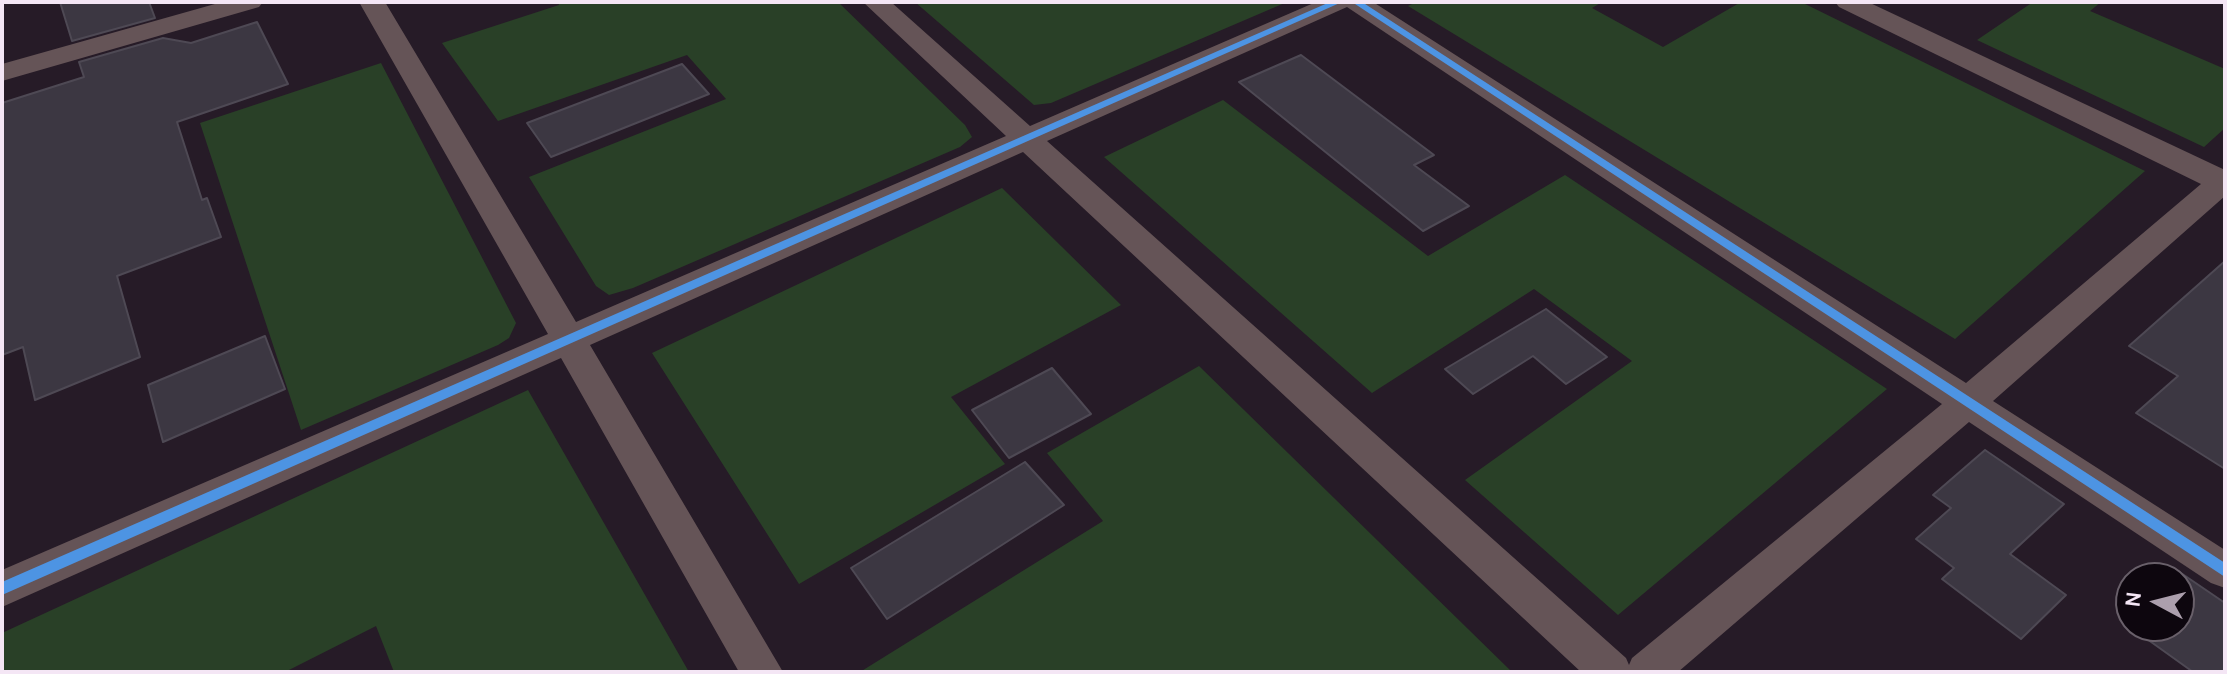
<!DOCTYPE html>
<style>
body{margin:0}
#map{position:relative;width:2227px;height:674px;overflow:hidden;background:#261b27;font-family:Karla,sans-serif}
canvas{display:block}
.frame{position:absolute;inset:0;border:4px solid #f4e6f5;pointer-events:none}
.north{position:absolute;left:2115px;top:562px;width:80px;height:80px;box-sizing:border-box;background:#0d060e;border:2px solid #69606a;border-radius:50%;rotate:277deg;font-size:22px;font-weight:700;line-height:32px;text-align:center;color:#f4e6f5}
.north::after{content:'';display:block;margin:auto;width:28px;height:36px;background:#ac9fad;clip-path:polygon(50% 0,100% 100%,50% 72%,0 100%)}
</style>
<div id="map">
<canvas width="2227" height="674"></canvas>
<div class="frame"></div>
<div class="north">N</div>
</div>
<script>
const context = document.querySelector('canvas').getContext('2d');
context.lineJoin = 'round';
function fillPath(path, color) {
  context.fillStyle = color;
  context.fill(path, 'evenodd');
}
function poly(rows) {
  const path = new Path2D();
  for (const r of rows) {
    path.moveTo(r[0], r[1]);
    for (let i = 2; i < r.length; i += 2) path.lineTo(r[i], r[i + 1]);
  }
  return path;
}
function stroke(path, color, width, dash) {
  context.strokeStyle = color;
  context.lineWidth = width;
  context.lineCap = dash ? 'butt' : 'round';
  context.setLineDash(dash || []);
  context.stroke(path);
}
fillPath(poly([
 [558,2,838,2,965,125,972,137,960,147,633,288,609,295,596,286,529,177,726,99,687,55,498,121,442,43,559,5],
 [915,2,1287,2,1051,103,1034,105],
 [1416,2,1602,2,1592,8,1663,47,1741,2,1801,2,2145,171,1955,339,1408,6],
 [2033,2,2101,2,2090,11,2225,69,2225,128,2204,147,1977,40],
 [381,63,516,323,509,338,498,345,301,430,200,123],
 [1223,100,1428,256,1565,175,1887,389,1618,615,1465,480,1632,361,1534,289,1372,393,1104,157],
 [1002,188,1121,305,951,397,1005,464,799,584,652,353],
 [1199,366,1512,672,860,672,1103,521,1047,453],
 [528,390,689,672,394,672,376,626,285,672,2,672,2,633]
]), '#294027');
const building = poly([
 [60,2,149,2,155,18,72,41,60,2],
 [257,22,288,84,177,122,202,200,207,198,221,237,117,276,140,357,35,400,23,347,2,355,2,103,84,77,79,62,163,38,191,43,257,22],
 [1301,55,1434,155,1414,165,1469,206,1423,231,1239,82,1301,55],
 [682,64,709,94,551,157,527,123,682,64],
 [2225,261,2225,469,2136,413,2178,376,2129,346,2225,261],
 [1546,309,1607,357,1566,384,1533,356,1473,394,1445,369,1546,309],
 [265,336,285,389,163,442,148,385,265,336],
 [1052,368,1091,414,1009,458,972,410,1052,368],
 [1985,450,2064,504,2010,554,2066,595,2021,639,1942,579,1954,568,1916,539,1951,508,1933,495,1985,450],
 [1025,462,1064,505,887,619,851,568,1025,462],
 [2178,571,2225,603,2225,672,2193,672,2126,624,2131,619,2131,626,2179,626,2179,578,2171,578,2178,571]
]);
fillPath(building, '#3c3742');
stroke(building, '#4e4954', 2);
fillPath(poly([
 [222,2,263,2,259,7,2,81,2,64,222,2],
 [359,2,385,2,576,322,1006,136,863,2,891,2,1030,126,1316,2,1373,2,1966,383,2201,184,1839,7,1835,2,1868,2,2225,170,2225,196,1993,401,2225,550,2225,588,2211,583,1969,422,1678,672,1581,672,1023,152,590,345,783,672,739,672,561,358,2,607,2,570,548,334,359,2],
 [1347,7,1942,404,1632,658,1629,665,1626,658,1047,141,1347,7]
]), '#655457');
fillPath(poly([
 [1330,2,1342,2,2,595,2,582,1330,2],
 [1352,2,1362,2,2225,563,2225,577,1352,2]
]), '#4d94e3');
</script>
